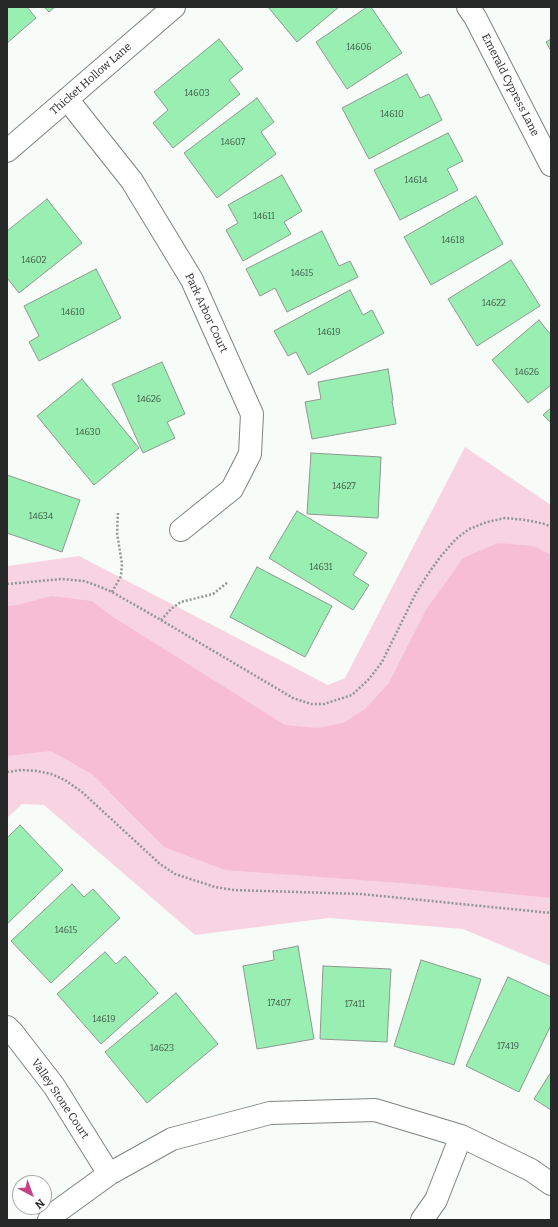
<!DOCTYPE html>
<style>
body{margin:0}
#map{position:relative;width:558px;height:1227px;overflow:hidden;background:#f7fcf8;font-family:Bitter,serif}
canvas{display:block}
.frame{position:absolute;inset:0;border:8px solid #272928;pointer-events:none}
.north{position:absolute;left:12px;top:1175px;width:40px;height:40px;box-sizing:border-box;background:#fff;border:1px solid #a9a9a9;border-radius:50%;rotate:139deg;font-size:11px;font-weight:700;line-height:16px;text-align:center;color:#272928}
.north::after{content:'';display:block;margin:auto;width:14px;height:18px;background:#c64287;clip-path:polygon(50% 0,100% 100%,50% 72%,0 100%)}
</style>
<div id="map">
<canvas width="558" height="1227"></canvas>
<div class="frame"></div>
<div class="north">N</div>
</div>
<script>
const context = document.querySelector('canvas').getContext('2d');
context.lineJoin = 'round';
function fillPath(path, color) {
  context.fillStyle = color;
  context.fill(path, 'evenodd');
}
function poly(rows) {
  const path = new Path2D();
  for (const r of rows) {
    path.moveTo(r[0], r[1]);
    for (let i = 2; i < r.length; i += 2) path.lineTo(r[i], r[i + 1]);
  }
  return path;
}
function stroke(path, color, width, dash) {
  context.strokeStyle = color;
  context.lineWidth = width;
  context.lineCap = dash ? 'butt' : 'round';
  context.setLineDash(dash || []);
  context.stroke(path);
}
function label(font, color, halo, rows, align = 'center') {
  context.font = font + ' Bitter,serif';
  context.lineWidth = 3;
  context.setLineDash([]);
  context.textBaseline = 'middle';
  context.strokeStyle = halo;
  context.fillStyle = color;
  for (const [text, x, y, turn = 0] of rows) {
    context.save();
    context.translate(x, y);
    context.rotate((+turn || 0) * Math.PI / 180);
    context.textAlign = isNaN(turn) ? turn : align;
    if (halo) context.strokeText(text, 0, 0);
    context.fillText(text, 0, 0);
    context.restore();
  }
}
fillPath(poly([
 [465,447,551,505,551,966,463,929,329,918,195,935,44,805,22,804,7,818,7,566,79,556,328,685,345,678]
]), '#f8d4e2');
fillPath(poly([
 [498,543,534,546,551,555,551,898,414,884,225,870,164,847,92,774,51,751,7,756,7,606,17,605,52,596,92,601,113,617,285,725,318,728,343,723,365,709,389,683,426,610,463,558]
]), '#f6bdd5');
const building = poly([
 [7,7,27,7,36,18,7,43,7,7],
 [44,7,55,7,49,12,44,7],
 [268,7,339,7,297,42,268,7],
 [367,7,371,7,402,53,347,89,316,42,367,7],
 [219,39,243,69,229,80,240,94,173,148,153,123,168,110,154,92,219,39],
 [551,39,551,51,546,42,551,39],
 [407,74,420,98,429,94,442,120,369,159,342,108,407,74],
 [257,98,274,122,261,132,276,154,217,198,184,153,257,98],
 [448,133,463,161,447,169,458,190,400,220,374,170,448,133],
 [282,175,302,211,284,222,291,234,243,261,226,230,238,223,228,205,282,175],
 [476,196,503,244,431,285,404,237,476,196],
 [47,199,82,243,19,293,7,278,7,231,47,199],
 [322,231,339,266,350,261,358,277,287,312,275,288,260,296,246,269,322,231],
 [511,260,540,306,477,346,448,299,511,260],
 [96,269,121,318,39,361,29,342,39,336,24,306,96,269],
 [350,290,363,315,372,310,384,333,308,375,296,352,288,356,274,331,350,290],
 [539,320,551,335,551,385,528,403,492,360,539,320],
 [162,362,185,414,167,422,175,438,143,453,112,384,162,362],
 [388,369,393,400,392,401,396,424,312,439,305,402,321,399,318,382,388,369],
 [82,379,139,448,94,485,37,416,82,379],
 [551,408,551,423,543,415,551,408],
 [311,453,381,457,378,518,307,514,311,453],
 [7,475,80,500,62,552,7,533,7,475],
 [297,511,367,553,353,575,369,585,353,610,269,558,297,511],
 [257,567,332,606,305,657,230,617,257,567],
 [20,825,63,870,7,924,7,838,20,825],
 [72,884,84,897,93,889,120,918,51,983,11,941,72,884],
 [298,946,314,1039,257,1049,243,966,274,960,273,951,298,946],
 [105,952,116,964,125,956,158,993,101,1044,57,994,105,952],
 [421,960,481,979,454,1065,394,1046,421,960],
 [323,966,391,969,387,1042,320,1039,323,966],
 [508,977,551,997,551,1025,519,1092,466,1066,508,977],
 [176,993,218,1044,147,1103,105,1052,176,993],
 [551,1072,551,1110,534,1099,551,1072]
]);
fillPath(building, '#98efb1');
stroke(building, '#919692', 1);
const minor = poly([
 [468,7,475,17,551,165],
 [67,99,132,181,192,280,252,414,250,454,232,489,181,530],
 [7,151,174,7],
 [7,1027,13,1033,54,1086,109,1174],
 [49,1220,58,1211,109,1174,172,1139,270,1113,375,1110,461,1136,531,1170,551,1184],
 [422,1220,436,1200,461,1136]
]);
stroke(minor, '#7f8480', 24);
stroke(poly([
 [7,584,62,579,84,581,98,586,112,592,161,620,293,698,311,704,324,704,352,695,369,679,382,662,416,593,428,574,441,556,456,539,469,529,487,522,505,518,526,520,545,524,551,527],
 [112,592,121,576,122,564,117,533,118,513],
 [161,620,171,609,181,602,213,594,228,582],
 [7,772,21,770,37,771,51,774,65,780,82,792,160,864,175,874,215,887,234,890,361,894,551,913]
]), '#929693', 2.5, [2, 2]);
stroke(minor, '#fff', 22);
label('9px', '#435a4a', null, [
 ["14606",359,47],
 ["14603",197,93],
 ["14610",392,114],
 ["14607",233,142],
 ["14614",416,180],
 ["14611",264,216],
 ["14618",453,240],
 ["14602",34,260],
 ["14615",302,273],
 ["14622",494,303],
 ["14610",73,312],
 ["14619",329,332],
 ["14626",527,372],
 ["14626",149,399],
 ["14630",88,432],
 ["14627",344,486],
 ["14634",41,516],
 ["14631",321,567],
 ["14615",66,930],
 ["17407",279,1003],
 ["17411",355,1004],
 ["14619",104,1019],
 ["17419",508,1046],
 ["14623",162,1048]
]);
label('11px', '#272928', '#fff', [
 ["Thicket Hollow Lane",91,79,-41],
 ["Emerald Cypress Lane",510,85,63],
 ["Park Arbor Court",206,313,65],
 ["Valley Stone Court",60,1099,56]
]);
</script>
